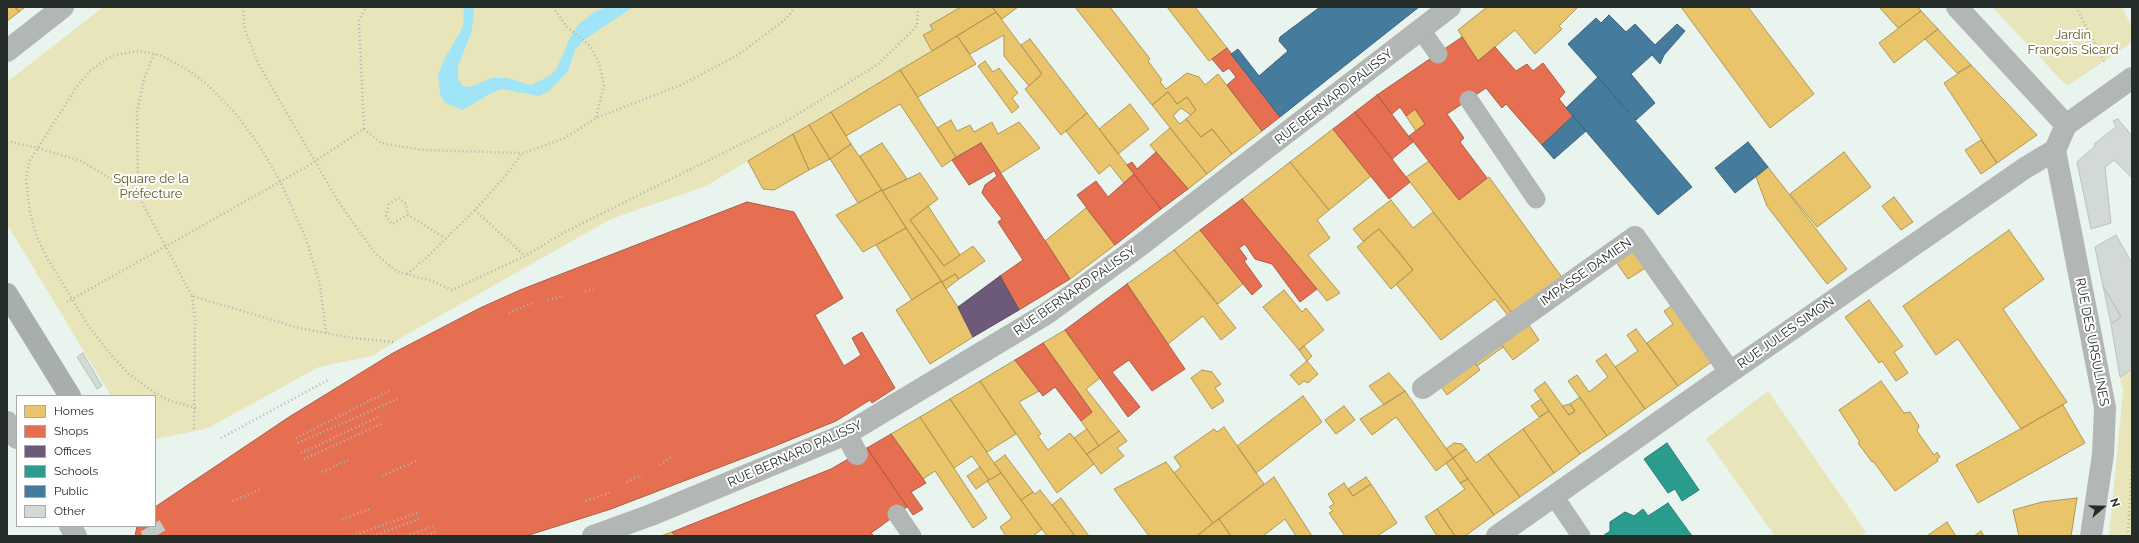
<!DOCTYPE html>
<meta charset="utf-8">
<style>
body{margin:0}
#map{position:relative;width:2139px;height:543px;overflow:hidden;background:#e9f4ee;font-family:Raleway,sans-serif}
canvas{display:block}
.frame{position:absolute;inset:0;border:8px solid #252d28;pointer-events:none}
.legend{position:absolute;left:16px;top:395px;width:140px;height:132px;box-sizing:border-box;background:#fff;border:1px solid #a8aba9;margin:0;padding:5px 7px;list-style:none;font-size:12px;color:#252d28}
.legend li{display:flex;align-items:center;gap:8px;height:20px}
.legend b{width:20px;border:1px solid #a8aba9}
.north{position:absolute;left:2083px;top:487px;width:40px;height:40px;-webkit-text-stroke:3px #fff;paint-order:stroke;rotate:70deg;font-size:11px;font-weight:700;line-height:16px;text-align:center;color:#252d28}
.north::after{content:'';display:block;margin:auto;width:14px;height:18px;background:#252d28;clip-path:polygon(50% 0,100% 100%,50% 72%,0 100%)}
</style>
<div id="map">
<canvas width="2139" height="543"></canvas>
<div class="frame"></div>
<ul class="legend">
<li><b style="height:11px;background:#e9c46a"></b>Homes</li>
<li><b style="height:11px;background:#e76f51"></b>Shops</li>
<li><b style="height:11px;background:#6d597a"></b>Offices</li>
<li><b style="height:11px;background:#2a9d8f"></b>Schools</li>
<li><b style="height:11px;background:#457b9d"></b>Public</li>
<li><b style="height:11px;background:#d3d9d4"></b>Other</li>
</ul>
<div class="north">N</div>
</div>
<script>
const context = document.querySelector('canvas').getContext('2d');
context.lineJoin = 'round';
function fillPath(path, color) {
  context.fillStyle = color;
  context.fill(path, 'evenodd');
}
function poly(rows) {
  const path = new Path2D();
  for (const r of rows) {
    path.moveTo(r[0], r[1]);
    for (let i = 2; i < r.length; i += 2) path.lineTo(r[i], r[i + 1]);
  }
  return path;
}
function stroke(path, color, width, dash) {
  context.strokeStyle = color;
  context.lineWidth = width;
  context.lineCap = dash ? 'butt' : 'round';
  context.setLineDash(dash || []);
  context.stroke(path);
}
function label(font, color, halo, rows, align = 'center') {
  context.font = font + ' Raleway,sans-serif';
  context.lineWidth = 4;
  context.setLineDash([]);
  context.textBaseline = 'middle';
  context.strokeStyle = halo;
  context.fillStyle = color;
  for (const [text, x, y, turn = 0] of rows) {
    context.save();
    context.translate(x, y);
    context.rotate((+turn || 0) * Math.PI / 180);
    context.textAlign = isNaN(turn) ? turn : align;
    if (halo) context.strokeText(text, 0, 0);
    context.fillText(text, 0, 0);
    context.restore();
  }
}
fillPath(poly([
 [103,7,961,7,930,25,933,30,923,35,932,51,706,186,611,219,406,335,372,356,319,367,206,429,155,439,155,396,111,396,7,224,7,82],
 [1992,7,2122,7,2132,27,2132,42,2069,85,2064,83],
 [2132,369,2132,536,2109,536,2123,392,2120,377],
 [1768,391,1866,532,1860,536,1775,536,1706,439]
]), '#e7e5b9');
fillPath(poly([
 [464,7,474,7,473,23,471,33,458,66,458,78,462,86,470,87,492,78,507,78,531,85,548,77,556,70,569,40,578,25,596,11,607,7,633,7,585,39,575,50,568,71,549,91,539,96,502,89,491,93,463,110,445,103,440,94,438,75,444,60,463,27]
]), '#9fe5f7');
const homes = poly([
 [7,7,15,7,19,12,7,21,7,7],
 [15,7,25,7,19,12,15,7],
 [961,7,992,7,996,12,932,51,923,35,933,30,930,25,961,7],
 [992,7,1018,7,1002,19,992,7],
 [1075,7,1110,7,1150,59,1148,61,1162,80,1160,82,1166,89,1187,73,1199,77,1205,85,1218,74,1262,131,1232,154,1212,129,1201,137,1186,119,1196,110,1187,97,1177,104,1168,92,1152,105,1075,7],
 [1167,7,1195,7,1227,48,1209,61,1167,7],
 [1487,7,1578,7,1559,26,1562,29,1535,54,1515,30,1478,61,1458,30,1487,7],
 [1681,7,1748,7,1814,94,1770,128,1681,7],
 [1879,7,1918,7,1921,11,1898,28,1879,7],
 [1921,11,1938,29,1894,63,1879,43,1921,11],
 [996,12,1042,74,1029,86,1004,56,1004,35,970,54,957,36,996,12],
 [1938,29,1945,37,1971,65,1957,73,1925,39,1938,29],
 [957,36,976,64,918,97,900,70,957,36],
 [1030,39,1087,113,1061,135,1025,89,1042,74,1021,45,1030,39],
 [985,61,993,72,999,68,1018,93,1012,98,1019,107,1012,113,978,66,985,61],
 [1971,65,2037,135,1997,163,1944,83,1971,65],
 [900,70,956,157,942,167,900,104,846,136,831,112,900,70],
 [1168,92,1177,104,1187,97,1196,110,1191,115,1181,108,1173,116,1180,124,1186,119,1201,137,1212,129,1232,154,1207,174,1152,105,1168,92],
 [1130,104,1149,129,1118,154,1099,129,1130,104],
 [1415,109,1425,124,1416,131,1406,116,1415,109],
 [831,112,851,144,830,159,809,125,831,112],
 [1087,113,1134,174,1124,183,1110,165,1099,174,1066,131,1087,113],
 [951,120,957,131,970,125,974,132,992,122,998,134,1019,122,1040,148,1001,173,981,143,956,157,937,128,951,120],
 [809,125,830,159,809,170,793,134,809,125],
 [1170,128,1207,174,1188,189,1150,145,1170,128],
 [1333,129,1371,176,1329,210,1290,162,1333,129],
 [793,134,809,170,774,190,763,189,748,161,793,134],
 [1981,140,1997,163,1981,174,1965,150,1981,140],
 [882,143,907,179,882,191,860,156,882,143],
 [851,144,882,190,858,203,830,159,851,144],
 [1844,152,1871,187,1817,227,1790,194,1844,152],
 [1429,161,1459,200,1489,177,1566,283,1516,318,1406,177,1429,161],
 [1290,162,1329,210,1317,220,1330,238,1308,255,1340,293,1327,301,1242,199,1290,162],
 [1768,167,1847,269,1827,284,1767,206,1756,177,1768,167],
 [920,173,938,199,910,220,944,266,973,246,985,261,959,279,955,274,942,282,882,191,920,173],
 [882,190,906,228,863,252,836,215,882,190],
 [1894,197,1913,222,1901,230,1882,206,1894,197],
 [1391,200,1413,228,1433,212,1516,318,1512,321,1495,299,1441,340,1396,284,1413,270,1400,253,1379,229,1363,241,1353,229,1391,200],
 [928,206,960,255,944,266,910,220,928,206],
 [1086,208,1115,245,1070,279,1045,241,1086,208],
 [906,228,941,281,912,300,876,245,906,228],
 [1379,229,1413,270,1391,289,1357,247,1379,229],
 [1200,230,1244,283,1218,304,1174,250,1200,230],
 [2009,230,2044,279,2003,309,2067,402,2021,429,1958,339,1936,355,1903,306,2009,230],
 [1630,243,1647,267,1628,279,1612,256,1630,243],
 [1174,250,1236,328,1221,340,1203,316,1168,344,1127,284,1174,250],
 [955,274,959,279,946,289,942,282,955,274],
 [941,281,958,307,973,337,930,364,896,310,941,281],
 [1284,290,1302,312,1306,308,1324,330,1299,350,1263,307,1284,290],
 [1869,300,1903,346,1894,352,1908,373,1896,381,1882,361,1879,363,1845,317,1869,300],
 [1673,305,1713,361,1678,386,1647,343,1673,324,1664,311,1673,305],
 [1525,319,1539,340,1513,360,1497,339,1525,319],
 [1636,329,1678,386,1645,409,1615,367,1638,351,1627,335,1636,329],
 [1065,330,1100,378,1086,389,1119,431,1099,446,1081,421,1092,412,1043,343,1065,330],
 [1497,339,1503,347,1477,366,1471,358,1497,339],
 [1304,346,1312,356,1307,361,1299,350,1304,346],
 [1606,354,1645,409,1607,436,1568,381,1577,375,1589,392,1608,377,1596,361,1606,354],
 [1471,358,1480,370,1447,395,1438,382,1471,358],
 [1015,360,1039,391,1019,402,1041,434,1038,436,1048,450,1070,433,1094,464,1057,493,980,381,1015,360],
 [1307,361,1318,374,1308,383,1304,381,1299,385,1290,375,1307,361],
 [1202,370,1212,372,1221,384,1215,388,1224,401,1212,409,1191,378,1202,370],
 [1389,373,1405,391,1384,405,1369,386,1389,373],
 [980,381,1016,434,987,452,950,399,980,381],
 [1881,381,1904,413,1910,412,1919,426,1917,431,1934,455,1937,452,1940,457,1937,459,1938,461,1895,491,1873,461,1872,462,1858,443,1860,442,1839,410,1881,381],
 [1545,382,1569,415,1575,411,1570,404,1580,397,1607,436,1580,454,1534,390,1545,382],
 [1405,391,1453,458,1436,471,1396,417,1372,435,1360,419,1405,391],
 [1303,396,1322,422,1256,473,1237,446,1303,396],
 [950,399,1001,473,989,480,972,456,954,468,920,417,950,399],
 [1541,399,1549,411,1539,417,1531,406,1541,399],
 [1570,404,1575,411,1569,415,1562,406,1570,404],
 [2063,405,2085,443,1978,503,1956,465,2063,405],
 [1344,406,1355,420,1336,434,1325,420,1344,406],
 [1549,411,1580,454,1554,473,1523,429,1549,411],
 [920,417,987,518,973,528,935,471,923,479,891,434,920,417],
 [1224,427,1264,484,1213,523,1174,473,1181,467,1174,457,1214,429,1217,432,1224,427],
 [1087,429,1099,446,1087,454,1074,438,1087,429],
 [1523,429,1554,473,1520,497,1488,454,1523,429],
 [1119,431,1127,441,1117,448,1124,456,1101,474,1087,454,1119,431],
 [1454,443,1462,444,1466,449,1453,458,1446,449,1454,443],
 [1466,449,1476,463,1488,454,1520,497,1494,515,1453,458,1466,449],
 [1005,455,1033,492,1021,500,994,463,1005,455],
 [1453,458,1468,479,1460,483,1446,463,1453,458],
 [1166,462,1213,523,1197,536,1149,536,1114,489,1166,462],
 [980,467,989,480,976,489,967,476,980,467],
 [1001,473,1042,529,1033,536,1006,536,1000,527,1012,518,987,481,1001,473],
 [1274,477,1312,536,1296,536,1285,519,1263,536,1231,536,1219,519,1274,477],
 [1366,477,1371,484,1353,496,1348,489,1366,477],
 [1468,479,1494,515,1465,536,1455,536,1437,509,1465,489,1460,483,1468,479],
 [1344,483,1353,496,1371,484,1397,523,1377,536,1345,536,1329,513,1333,511,1329,507,1334,504,1328,494,1344,483],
 [1040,490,1052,505,1075,536,1047,536,1021,500,1033,492,1035,494,1040,490],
 [1061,498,1089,536,1075,536,1052,505,1061,498],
 [2077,498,2071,536,2019,536,2013,510,2042,502,2077,498],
 [1437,509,1455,536,1437,536,1425,517,1437,509],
 [1219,519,1231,536,1197,536,1213,523,1219,519],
 [1947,522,1956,536,1927,536,1947,522],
 [1981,531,1984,536,1974,536,1981,531],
 [672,532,675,536,661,536,672,532]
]);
fillPath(homes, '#e9c46a');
stroke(homes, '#ae9756', 1);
const shops = poly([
 [1462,37,1478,61,1495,47,1516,71,1527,64,1533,71,1543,63,1565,92,1559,99,1573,116,1542,145,1506,104,1502,108,1486,88,1447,114,1464,138,1460,142,1487,178,1459,200,1409,136,1425,124,1415,109,1406,116,1400,107,1392,114,1377,95,1462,37],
 [1227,48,1280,117,1262,131,1227,85,1236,77,1229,68,1223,72,1212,59,1227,48],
 [1377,95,1413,142,1392,159,1355,112,1377,95],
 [1355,112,1410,182,1389,199,1333,129,1355,112],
 [981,143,1070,279,1019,310,1000,276,1023,260,998,222,1002,219,982,193,985,185,997,176,994,171,969,185,952,160,981,143],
 [1156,152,1188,189,1161,209,1127,165,1132,162,1137,169,1156,152],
 [1134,174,1161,209,1115,245,1077,195,1096,181,1108,197,1134,174],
 [1242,199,1317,289,1300,302,1272,264,1255,259,1245,244,1239,248,1247,259,1244,261,1262,286,1252,295,1200,230,1242,199],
 [747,202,794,212,843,298,815,315,844,366,861,355,852,338,862,332,895,388,872,403,870,400,836,421,775,446,611,509,526,536,135,536,137,526,155,526,155,507,289,417,393,353,480,308,520,290,747,202],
 [1127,284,1185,369,1152,391,1129,360,1112,372,1140,407,1128,417,1065,330,1127,284],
 [1043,343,1092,412,1081,421,1055,387,1043,396,1015,360,1043,343],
 [891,434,926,483,911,492,923,509,913,515,867,448,891,434],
 [867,448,907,507,871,533,874,536,675,536,672,532,831,469,867,448]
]);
fillPath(shops, '#e76f51');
stroke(shops, '#ad5b45', 1);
const offices = poly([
 [1000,276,1019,310,973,337,958,307,1000,276]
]);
fillPath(offices, '#6d597a');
stroke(offices, '#574c61', 1);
const schools = poly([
 [1667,443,1699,490,1682,501,1675,489,1668,493,1644,459,1667,443],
 [1668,503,1692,536,1603,536,1610,531,1610,522,1625,512,1634,516,1643,509,1648,516,1668,503]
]);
fillPath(schools, '#2a9d8f');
stroke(schools, '#287b70', 1);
const public = poly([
 [1320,7,1419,7,1280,117,1231,54,1238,49,1259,76,1288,51,1279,41,1280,37,1320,7],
 [1609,15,1626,32,1635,24,1655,45,1677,24,1685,31,1664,55,1660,64,1652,55,1631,74,1655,103,1636,120,1568,44,1596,18,1601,23,1609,15],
 [1598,77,1692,187,1658,215,1566,108,1598,77],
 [1573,116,1586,131,1554,159,1542,145,1573,116],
 [1748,142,1768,167,1735,193,1715,168,1748,142]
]);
fillPath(public, '#457b9d');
stroke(public, '#3b647a', 1);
const building = poly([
 [2118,119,2132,136,2132,173,2131,177,2114,160,2105,167,2111,223,2091,229,2077,162,2095,146,2094,144,2116,127,2113,121,2118,119],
 [2116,235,2132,263,2132,369,2120,377,2111,324,2121,317,2103,286,2095,247,2116,235],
 [2103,286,2121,317,2111,324,2103,286],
 [83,353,102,386,97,389,77,357,83,353]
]);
fillPath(building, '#d3d9d4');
stroke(building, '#bcc2bd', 1);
stroke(poly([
 [150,526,156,536]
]), '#c2ccc6', 22, [22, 11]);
stroke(poly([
 [243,7,245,30,259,65,338,201,375,253,396,271,432,281,452,290,525,256,565,232,785,122,877,65,917,26,918,7],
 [553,7,567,27,590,46,599,63,604,85,596,118],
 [2076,7,2105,63],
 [154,54,144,79,137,112,138,195,192,296,299,328,353,338,394,342],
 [364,129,381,143,423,150,523,153,565,138,596,118,683,84,738,55,786,19,795,7],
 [7,141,38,148,81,161,138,195],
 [475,210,525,256],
 [408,215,392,224,386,216,389,204,398,198,406,204,408,215,445,238],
 [407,274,426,258,475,210,507,174,522,153],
 [585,291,597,289],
 [192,296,195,320,194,431],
 [548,300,564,296],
 [67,302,306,167,364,129,359,21,366,7],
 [509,313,532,303],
 [196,408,168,400,149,389,129,374,112,356,89,327,46,256,37,237,30,213,26,179,29,162,76,88,90,71,105,60,115,55,139,51,160,55,185,68,207,84,236,114,259,145,280,181,305,236,320,284,326,333],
 [221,438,328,380],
 [296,438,391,390],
 [298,443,398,399],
 [308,450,378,417],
 [301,453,308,449],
 [311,456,381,424],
 [304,459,313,455],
 [2132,463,2129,515,2132,519],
 [660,465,671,457],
 [322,472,348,460],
 [382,476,418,460],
 [627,482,642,475],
 [233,501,261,489],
 [586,501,611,492],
 [342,519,370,509],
 [352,536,420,512],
 [373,536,422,518],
 [406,536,434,526],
 [423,536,435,532],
 [2128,536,2129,515]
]), '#b0b6b3', 2.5, [1, 3]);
stroke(poly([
 [1421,30,1438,54],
 [1469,100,1536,199],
 [1554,496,1581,536],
 [897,514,912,536]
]), '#b2b6b5', 19);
stroke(poly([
 [1957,7,2066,125],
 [7,51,63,7],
 [2066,125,2132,78],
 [2055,150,2105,408,2103,454,2091,536],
 [1423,388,1635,237,1730,372],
 [7,422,17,438],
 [846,434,857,454],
 [70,526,76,536],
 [593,536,651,515,846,434,1046,314,1138,247,1450,7],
 [1497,536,1730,372,2025,168,2055,150,2066,125]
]), '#b2b6b5', 22);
stroke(poly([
 [7,294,70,396]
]), '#a8aead', 22);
label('13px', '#61581f', '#fff', [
 ["Jardin",2073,35],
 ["François Sicard",2073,50],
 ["Square de la",151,179],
 ["Préfecture",151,194]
]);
label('13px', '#252d28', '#fff', [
 ["RUE BERNARD PALISSY",1334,97,-38],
 ["IMPASSE DAMIEN",1586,272,-35],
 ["RUE BERNARD PALISSY",1075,291,-35],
 ["RUE JULES SIMON",1786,333,-35],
 ["RUE DES URSULINES",2092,342,79],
 ["RUE BERNARD PALISSY",795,454,-24]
]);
</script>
